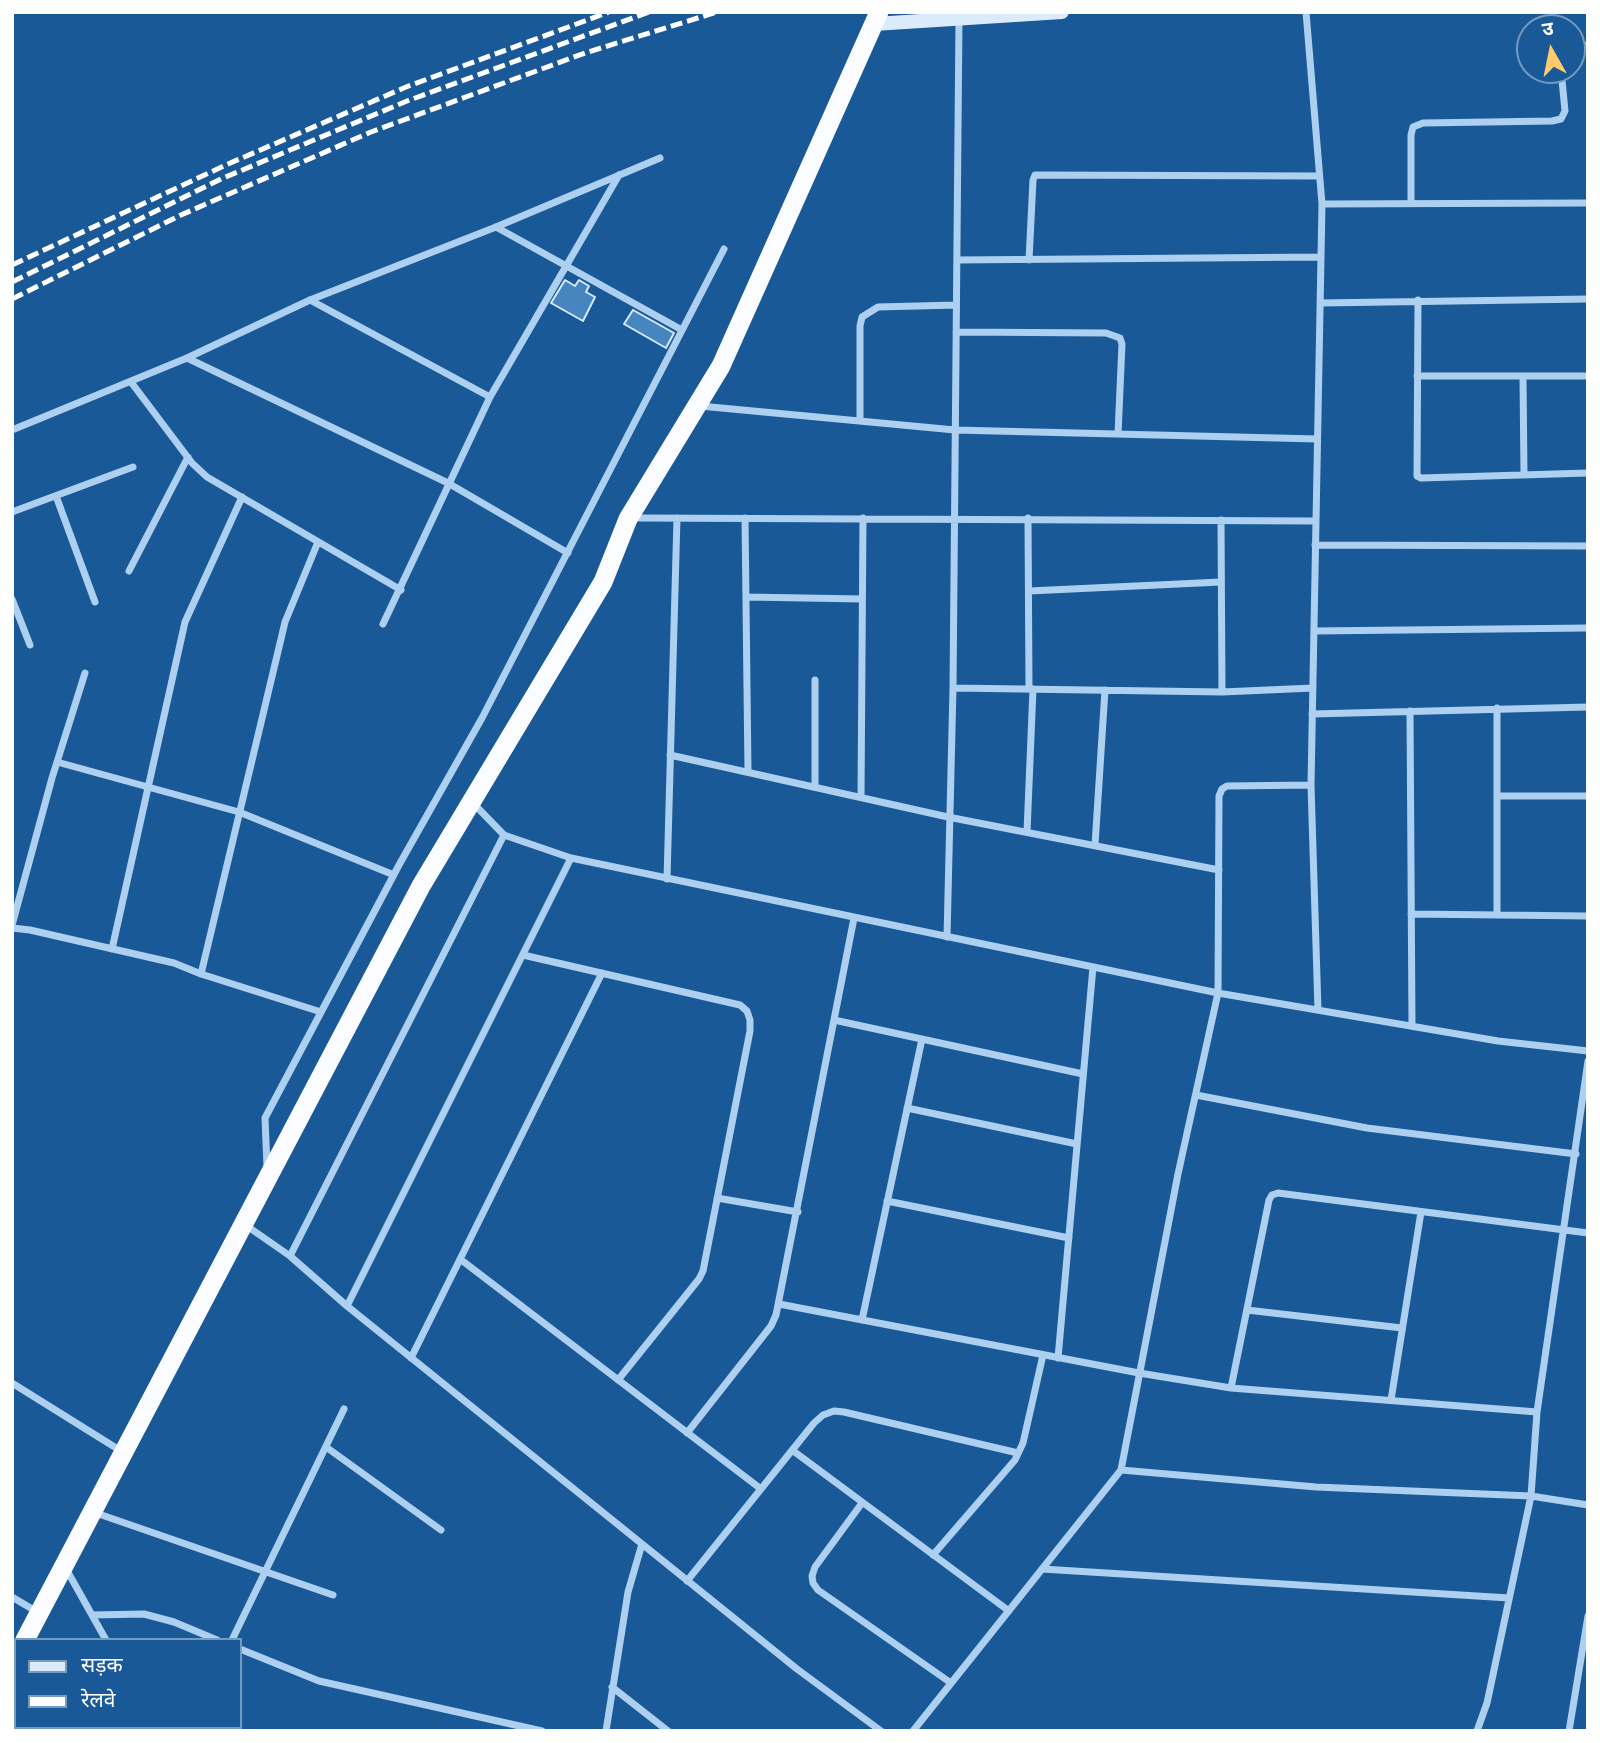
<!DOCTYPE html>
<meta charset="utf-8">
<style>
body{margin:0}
#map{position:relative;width:1600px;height:1743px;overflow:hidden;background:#1a5997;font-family:Overpass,"Noto Sans Devanagari",sans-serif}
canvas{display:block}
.frame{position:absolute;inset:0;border:14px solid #fff;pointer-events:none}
.legend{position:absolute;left:14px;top:1638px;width:228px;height:91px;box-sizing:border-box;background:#1a5997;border:2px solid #769bc1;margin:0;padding:9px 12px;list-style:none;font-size:21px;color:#fff}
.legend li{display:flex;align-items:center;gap:14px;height:35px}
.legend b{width:35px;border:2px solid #769bc1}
.north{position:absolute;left:1516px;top:14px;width:70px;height:70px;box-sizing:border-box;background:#1a5997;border:2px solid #769bc1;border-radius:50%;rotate:351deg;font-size:19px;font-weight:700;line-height:28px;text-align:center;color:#fff}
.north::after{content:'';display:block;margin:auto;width:24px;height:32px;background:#ffca6c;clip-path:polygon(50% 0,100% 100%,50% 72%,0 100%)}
</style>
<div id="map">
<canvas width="1600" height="1743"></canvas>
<div class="frame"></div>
<ul class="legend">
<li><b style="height:9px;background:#dbebfb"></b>सड़क</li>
<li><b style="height:9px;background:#fff"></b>रेलवे</li>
</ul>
<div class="north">उ</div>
</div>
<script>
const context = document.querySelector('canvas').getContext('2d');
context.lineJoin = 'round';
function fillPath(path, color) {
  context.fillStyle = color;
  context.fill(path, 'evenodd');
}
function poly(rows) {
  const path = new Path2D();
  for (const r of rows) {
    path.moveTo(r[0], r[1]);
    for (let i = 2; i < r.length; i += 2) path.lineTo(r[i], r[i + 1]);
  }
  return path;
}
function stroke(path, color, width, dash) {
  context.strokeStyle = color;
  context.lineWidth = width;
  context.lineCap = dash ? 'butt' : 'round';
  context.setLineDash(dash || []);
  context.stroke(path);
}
const building = poly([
 [565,280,575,286,579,280,589,286,586,292,595,297,583,321,551,303,565,280],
 [633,310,674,333,666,348,624,324,633,310]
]);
fillPath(building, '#4785bf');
stroke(building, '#d4e9fb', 2);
stroke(poly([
 [1306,12,1322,204,1311,785,1318,1010],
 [1572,47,1588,45],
 [1411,203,1411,135,1413,127,1423,123,1552,121,1561,119,1565,111,1561,70],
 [1322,204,1588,203],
 [496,227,682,330],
 [957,260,1321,257],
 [1029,260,1033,180,1035,175,1319,176],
 [310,300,490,397],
 [1418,300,1417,476,1421,478,1588,473],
 [1320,303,1588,299],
 [956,332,1106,333,1120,338,1122,344,1118,434],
 [187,358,448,483,568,553],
 [1417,376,1588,376],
 [1523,376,1524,475],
 [131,382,192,463,207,477,401,590],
 [700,406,955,430,1317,439],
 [860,421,860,326,862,317,878,307,956,305],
 [12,430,187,358,310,300,496,227,660,158],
 [56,496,95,602],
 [12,512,133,467],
 [640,518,1316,521],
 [745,518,748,772],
 [1028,518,1029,689],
 [1221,520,1222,692],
 [1315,545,1588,546],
 [129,571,188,457],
 [1029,591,1221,582],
 [746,597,862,599],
 [12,599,30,645],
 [383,624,490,397,619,175],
 [1314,631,1588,628],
 [953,688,1222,692,1313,688],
 [1497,708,1497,914],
 [1410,711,1412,1026],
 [1312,714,1588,707],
 [670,755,948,817,1219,870],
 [57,762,239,812,394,875],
 [815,787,815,680],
 [1497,796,1588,796],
 [861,797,863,518],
 [473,803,504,835,571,858,1218,993,1498,1041,1588,1051],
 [1027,832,1033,689],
 [1095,845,1105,690],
 [667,879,677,518],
 [1411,914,1588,916],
 [12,925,52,778,85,673],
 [12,928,30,930,174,963,201,974,321,1012],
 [947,937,953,688,959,19],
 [112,949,185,622,242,497],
 [523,955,740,1005,747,1011,750,1020,750,1031,703,1271,699,1279,618,1380],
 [201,974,281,639,285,622,318,542],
 [834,1020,1083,1074],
 [1196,1095,1367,1128,1576,1154],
 [907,1108,1077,1144],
 [267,1167,265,1118,399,865,482,718,724,249],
 [717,1198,798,1212],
 [887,1201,1069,1238],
 [244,1224,290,1256,347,1306,797,1669,881,1731],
 [290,1256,504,835],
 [460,1259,761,1489],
 [779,1304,1139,1373,1231,1388,1537,1412],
 [347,1306,571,858],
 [1247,1310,1402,1328],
 [862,1320,922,1039],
 [411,1358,602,973],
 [1058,1358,1093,967],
 [12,1383,121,1451],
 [1231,1388,1269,1200,1272,1195,1278,1193,1588,1233],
 [1391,1400,1421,1212],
 [687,1433,771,1326,776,1315,854,918],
 [326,1447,441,1530],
 [792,1450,1009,1611],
 [1121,1470,1316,1487,1531,1496,1588,1505],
 [862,1503,815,1567,812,1576,813,1583,818,1590,951,1683],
 [93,1512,333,1595],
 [933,1555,1015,1460,1023,1443,1043,1355],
 [65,1567,106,1640],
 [1042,1569,1509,1598],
 [687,1581,814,1423,823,1415,834,1411,844,1412,1018,1453],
 [12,1597,39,1613],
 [92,1615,144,1614,174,1622,217,1640],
 [232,1640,344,1409],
 [240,1649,319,1681,542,1731],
 [612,1687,668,1731],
 [149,1727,151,1731],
 [606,1731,628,1592,642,1544],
 [913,1731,1121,1470,1178,1174,1218,993,1219,796,1222,789,1227,786,1311,785],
 [1477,1731,1487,1703,1531,1496,1537,1412,1588,1061],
 [1569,1731,1588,1616]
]), '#add0f0', 7);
stroke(poly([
 [874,24,1062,12]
]), '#dbebfb', 14);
stroke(poly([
 [25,1640,421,886,603,582,628,519,721,366,879,12],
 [12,1664,16,1657]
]), '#fafcff', 19);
stroke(poly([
 [12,265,228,164,406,87,609,12],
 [12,282,221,179,407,101,649,12],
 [12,299,181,215,371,132,585,53,717,12]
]), '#fff', 5, [12, 5]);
</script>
